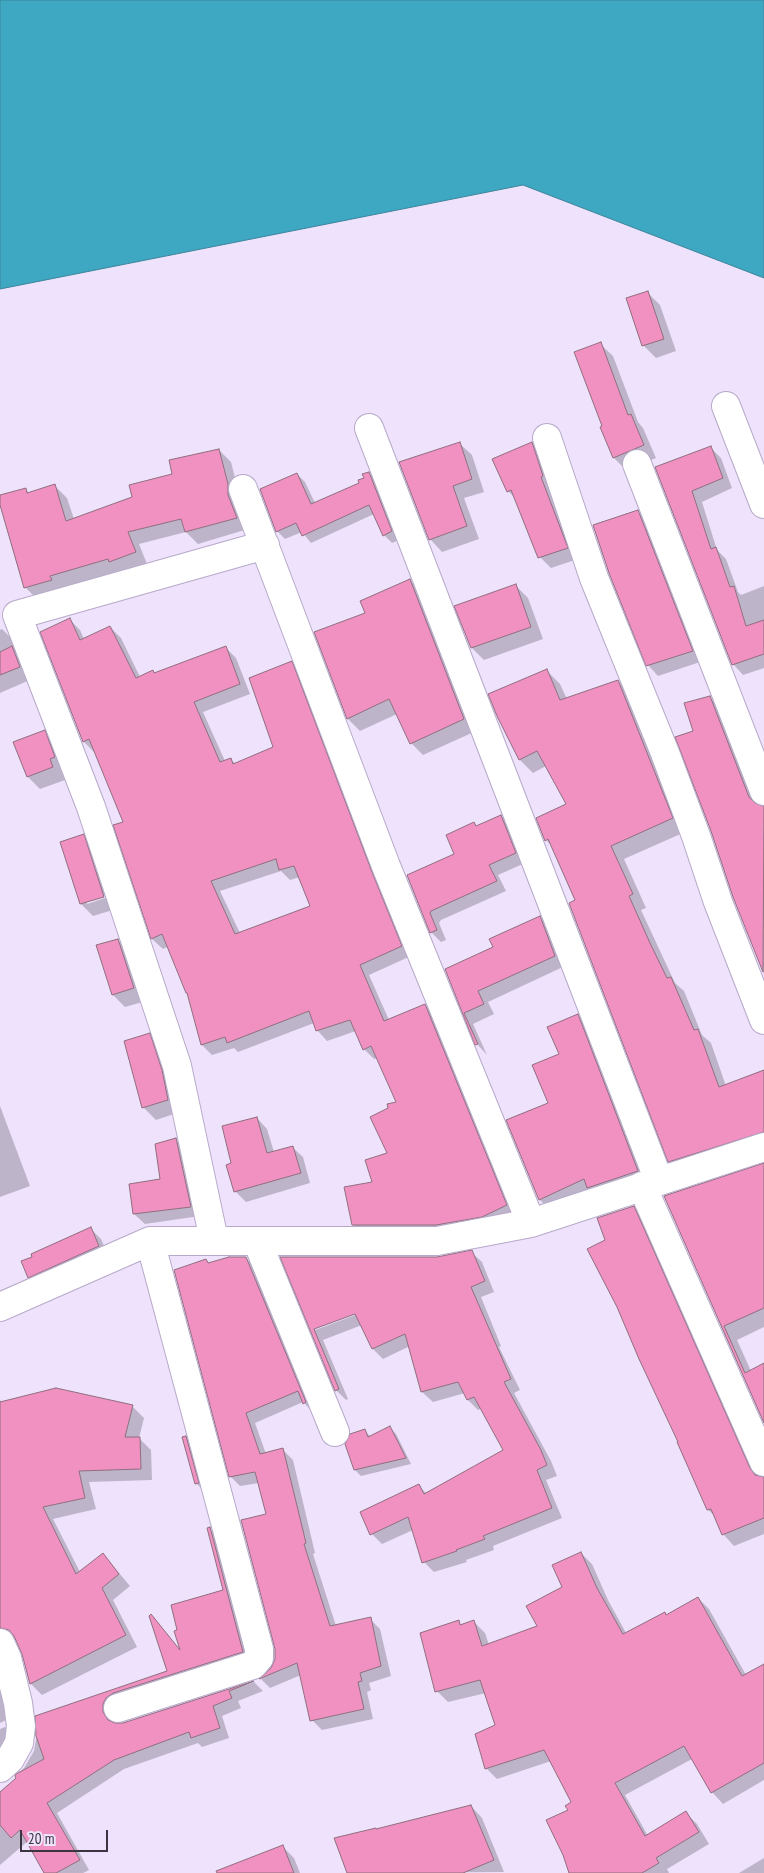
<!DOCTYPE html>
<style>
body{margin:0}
#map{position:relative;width:764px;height:1873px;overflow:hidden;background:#eee2fc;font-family:"PT Sans Narrow",sans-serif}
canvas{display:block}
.scale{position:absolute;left:20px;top:1830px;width:88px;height:22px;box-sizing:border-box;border:2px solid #3b3542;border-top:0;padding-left:6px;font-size:15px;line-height:18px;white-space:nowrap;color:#3b3542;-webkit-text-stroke:4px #eee2fc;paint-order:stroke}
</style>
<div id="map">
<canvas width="764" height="1873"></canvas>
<div class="scale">20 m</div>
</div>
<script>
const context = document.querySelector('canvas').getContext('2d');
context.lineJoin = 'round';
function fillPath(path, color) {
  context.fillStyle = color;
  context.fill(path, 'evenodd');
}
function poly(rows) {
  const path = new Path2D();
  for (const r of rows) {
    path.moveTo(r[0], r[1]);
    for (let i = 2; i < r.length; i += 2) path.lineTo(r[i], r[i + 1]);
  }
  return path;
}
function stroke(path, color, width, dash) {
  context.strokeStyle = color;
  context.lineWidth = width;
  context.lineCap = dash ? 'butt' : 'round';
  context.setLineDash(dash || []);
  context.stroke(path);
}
const water = poly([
 [0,0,764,0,764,278,523,185,0,289,0,0]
]);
fillPath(water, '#3ea7c1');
stroke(water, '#3d859b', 1);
fillPath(poly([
 [648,293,660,305,676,351,656,358,643,345],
 [600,344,613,356,638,422,643,428,656,458,626,470,614,458,601,428,603,427],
 [459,443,472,455,484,492,464,498,479,539,442,552,430,539],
 [532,443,543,454,578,559,551,568,540,557,516,499,508,491],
 [711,448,721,458,732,488,702,502,717,550,726,559,738,592,741,595,764,586,764,668,743,675,733,664,656,468],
 [219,450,231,462,248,529,198,544,186,532,139,544,147,564,122,573,119,571,61,588,63,592,37,599,25,587,0,496,25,489,30,494,55,486,67,498,74,519,133,498],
 [369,473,377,482,399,540,392,543,384,535,374,514,311,543,302,532,285,539,277,531,297,474,305,482,315,503,361,484],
 [638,512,649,523,703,661,658,676,648,665],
 [410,580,422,592,476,731,423,755,411,743,397,714,360,731,348,719,316,633,367,614],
 [515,585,528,598,543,639,484,660,472,648],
 [70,620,80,630,84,639,110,627,121,638,140,677,155,674,225,647,236,658,250,694,203,712,225,761,230,759,236,764,274,748,291,662,301,673,411,956,369,975,389,1020,425,1005,435,1016,516,1216,492,1226,363,1235,353,1225,389,1154,390,1108,397,1102,378,1058,374,1059,364,1049,356,1031,327,1041,317,1030,314,1023,238,1052,234,1048,212,1055,202,1045,189,995,169,946,163,949,152,939,115,826,124,823,96,751,94,752,84,742,42,633],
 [281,871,290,880,300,877,312,906,240,933,220,891],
 [2,629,15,642,32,679,0,693,0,630],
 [546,670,560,684,567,699,618,681,632,695,685,832,624,859,646,908,641,910,675,983,684,991,702,1035,711,1043,726,1086,764,1071,764,1148,683,1174,669,1161,576,901,552,846,546,840,567,805,546,766,533,773,520,760,498,716],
 [710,697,723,710,760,806,764,807,764,974,734,896,694,732],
 [44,731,57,744,67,770,62,772,65,780,40,789,28,777],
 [501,816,511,826,525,863,498,875,506,891,441,920,439,923,446,940,441,942,431,932,408,876,456,854,474,824,477,827],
 [83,836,96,848,116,909,93,916,81,904,62,843],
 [110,894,111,896,87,904,87,901],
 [540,917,551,928,565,966,488,1002,494,1014,473,1024,487,1055,477,1044,446,970,495,948],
 [118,940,130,953,146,1001,125,1007,113,995],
 [578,1015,589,1027,650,1183,552,1212,540,1200,508,1120,549,1103,560,1055],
 [149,1035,162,1047,180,1112,156,1120,143,1107],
 [0,1106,30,1186,0,1197],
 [257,1118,267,1129,274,1152,292,1147,303,1157,310,1183,246,1202,235,1191,233,1164],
 [176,1140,186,1150,200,1216,145,1224,134,1214,162,1180],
 [764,1165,764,1327,737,1340,751,1371,764,1365,764,1420,665,1197],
 [633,1207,645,1219,759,1477,764,1478,764,1534,734,1546,723,1534,716,1517,708,1510,607,1240],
 [90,1228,101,1239,109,1257,39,1287,29,1277],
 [471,1252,482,1262,494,1292,481,1297,501,1346,499,1347,520,1390,514,1393,551,1461,557,1476,546,1480,562,1518,493,1546,494,1550,466,1560,467,1562,434,1572,424,1562,413,1530,382,1544,372,1534,419,1486,427,1494,505,1451,482,1408,478,1410,468,1400,465,1393,433,1402,422,1392,410,1346,383,1359,373,1349,362,1325,323,1340,348,1399,346,1400,336,1390,282,1258,437,1258],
 [360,1311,361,1313,315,1330,315,1328],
 [246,1258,256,1268,314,1413,303,1402,255,1423,266,1454,283,1450,293,1460,315,1553,313,1554,336,1626,370,1619,380,1629,391,1676,369,1683,371,1690,367,1692,373,1719,322,1730,312,1720,301,1675,270,1688,261,1679,272,1668,276,1659,267,1515,259,1483,240,1486,230,1476,206,1260,210,1264],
 [0,1400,2,1402,132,1406,144,1418,139,1438,151,1450,152,1480,89,1482,96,1509,53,1519,80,1572,103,1554,130,1586,113,1600,137,1647,42,1695,31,1684,22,1651,0,1606],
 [390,1428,396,1434,411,1464,361,1476,355,1470,364,1430,371,1437],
 [186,1437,192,1443,204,1489,202,1489,196,1483],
 [210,1529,220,1539,253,1662,112,1715,113,1723,123,1724,254,1682,263,1691,238,1701,241,1708,222,1716,229,1738,202,1747,198,1743,124,1769,57,1813,89,1870,83,1873,45,1873,28,1841,0,1865,0,1793,18,1778,16,1776,24,1768,34,1751,38,1728,37,1717,169,1672,151,1616,181,1651,225,1591],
 [581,1553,592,1564,608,1600,626,1633,664,1613,667,1616,698,1598,709,1609,746,1675,764,1665,764,1780,723,1804,712,1792,692,1759,625,1795,648,1836,686,1813,697,1824,709,1844,667,1869,669,1873,570,1873,569,1810,572,1803,551,1761,497,1779,486,1768,496,1725,486,1693,448,1702,437,1691,459,1622,462,1626,474,1622,485,1633,489,1645,538,1627,564,1588],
 [0,1664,16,1715,0,1723],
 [5,1727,17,1740,12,1759,0,1747,0,1729],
 [471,1806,482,1818,504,1872,348,1873,376,1830],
 [283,1847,294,1858,300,1873,241,1873],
 [764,1858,764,1873,739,1873]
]), '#0003');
const building = poly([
 [648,291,664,339,642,346,626,298,648,291],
 [601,342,628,415,631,414,644,445,613,458,600,427,602,426,574,352,601,342],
 [460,442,472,479,453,486,467,526,429,540,399,462,460,442],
 [532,442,543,476,541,477,568,548,538,558,511,490,507,492,492,459,532,442],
 [711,446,723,478,692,491,711,549,716,547,730,587,734,586,746,626,764,620,764,654,732,665,655,467,711,446],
 [219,449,228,484,228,495,237,518,185,532,181,519,128,532,136,552,109,562,108,559,50,576,52,580,24,588,0,505,0,495,26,488,27,493,55,484,66,521,132,497,129,485,172,474,169,460,219,449],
 [369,472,392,531,383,536,369,505,302,536,296,523,276,532,260,489,297,473,311,504,359,483,358,480,364,478,362,474,369,472],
 [638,510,693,651,646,666,609,573,593,525,638,510],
 [410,579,464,719,410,744,389,699,347,719,314,632,365,613,360,601,410,579],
 [516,584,531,627,471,648,454,606,516,584],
 [70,618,80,640,110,626,136,678,153,670,154,673,226,646,240,684,194,702,220,762,231,758,233,764,273,747,249,678,292,661,372,872,402,946,360,965,384,1021,425,1004,507,1205,482,1217,436,1225,352,1225,344,1187,372,1182,365,1160,387,1153,370,1117,388,1108,387,1104,396,1102,371,1046,363,1050,350,1020,316,1031,309,1011,227,1043,225,1037,201,1045,187,993,186,993,162,934,151,939,113,825,123,822,89,739,83,742,40,632,70,618],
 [276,859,279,870,294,866,310,906,235,934,211,881,276,859],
 [12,646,20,667,0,675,0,652,12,646],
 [547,669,560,700,618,680,673,818,611,846,633,894,629,896,650,943,667,978,671,977,694,1030,698,1029,719,1087,764,1070,764,1132,668,1162,569,903,575,900,548,839,545,841,536,818,566,804,537,751,519,760,497,716,488,694,547,669],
 [710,696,749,797,755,803,764,806,763,972,733,897,711,831,675,737,693,731,684,703,710,696],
 [45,730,55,757,50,759,53,767,27,777,13,742,45,730],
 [501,815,516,853,489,865,497,881,431,911,430,913,437,930,430,933,407,875,454,854,446,835,474,822,476,826,501,815],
 [84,834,104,897,80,904,60,842,84,834],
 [540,916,555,956,478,991,484,1004,464,1013,478,1044,475,1045,445,969,493,947,489,939,540,916],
 [118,939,134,988,112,995,96,945,118,939],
 [578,1014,638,1171,587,1188,584,1179,539,1200,506,1120,548,1103,532,1065,559,1054,547,1027,578,1014],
 [150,1033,162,1070,168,1100,142,1108,124,1041,150,1033],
 [257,1117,267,1153,293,1146,301,1173,234,1192,226,1165,231,1163,222,1126,257,1117],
 [176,1138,191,1207,133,1214,129,1184,160,1179,155,1144,176,1138],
 [764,1163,764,1308,724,1326,745,1373,764,1363,764,1423,664,1196,764,1163],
 [634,1206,750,1468,755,1475,764,1477,764,1518,722,1535,711,1509,707,1510,677,1442,678,1442,639,1359,617,1307,587,1249,605,1240,597,1218,634,1206],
 [91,1227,99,1246,28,1278,21,1261,32,1257,31,1254,91,1227],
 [472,1250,485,1281,471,1287,511,1379,504,1382,541,1450,547,1465,537,1470,552,1508,483,1536,485,1539,456,1550,457,1551,422,1563,408,1517,370,1535,360,1512,419,1484,424,1494,503,1450,474,1397,467,1400,458,1382,421,1392,405,1334,372,1349,355,1314,314,1329,339,1389,335,1391,280,1257,437,1257,472,1250],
 [229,1257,246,1257,306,1402,303,1404,298,1391,246,1413,260,1454,283,1448,306,1543,304,1544,330,1626,371,1617,381,1666,360,1673,362,1681,358,1682,364,1709,310,1721,297,1663,259,1679,271,1668,275,1659,275,1649,241,1520,266,1514,255,1472,229,1477,174,1270,206,1259,208,1263,229,1257],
 [56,1388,133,1405,125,1437,140,1437,141,1469,79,1471,85,1498,43,1507,76,1574,103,1553,119,1574,102,1588,126,1635,30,1684,22,1654,14,1636,9,1630,0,1628,0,1402,56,1388],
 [390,1426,406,1458,354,1470,345,1444,350,1434,365,1429,368,1437,390,1426],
 [186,1436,199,1483,195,1484,182,1437,186,1436],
 [210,1527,243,1652,113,1693,106,1698,103,1704,103,1712,108,1720,115,1723,123,1723,254,1681,229,1691,232,1698,213,1706,220,1728,191,1738,189,1732,114,1760,47,1803,80,1860,56,1873,44,1873,20,1830,11,1838,0,1825,0,1792,16,1778,15,1776,16,1774,44,1759,36,1736,35,1716,167,1671,149,1616,151,1614,180,1650,174,1631,177,1630,171,1605,223,1590,207,1528,210,1527],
 [581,1552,597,1588,623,1634,665,1612,666,1615,698,1597,742,1676,764,1664,764,1763,711,1793,684,1746,615,1783,645,1836,686,1811,699,1832,656,1858,659,1863,642,1873,569,1873,563,1855,546,1820,568,1810,565,1806,571,1802,544,1750,485,1769,475,1734,495,1725,480,1680,435,1692,420,1633,459,1620,460,1625,474,1620,482,1646,537,1626,526,1606,562,1587,552,1565,581,1552],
 [471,1805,494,1860,463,1873,347,1873,334,1838,376,1828,376,1829,471,1805],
 [283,1845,294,1873,217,1873,216,1871,283,1845]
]);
fillPath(building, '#f091c1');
stroke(building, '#8f6e7e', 1);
const street = poly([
 [726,406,764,504],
 [369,428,659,1181],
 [547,438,594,578,665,753,696,836,718,902,764,1020],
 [637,464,764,791],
 [243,489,386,866,531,1223],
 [642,1186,764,1462],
 [214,1240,177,1066,91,807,17,615,265,545],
 [257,1241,335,1432],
 [0,1307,150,1241,437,1241,531,1223,764,1147],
 [0,1643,7,1658,18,1703,21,1726,19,1743,10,1759,0,1768],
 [118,1708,253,1665,259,1658,259,1649,150,1241]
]);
stroke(street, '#b7a9c9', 30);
stroke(street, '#fff', 28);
</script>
